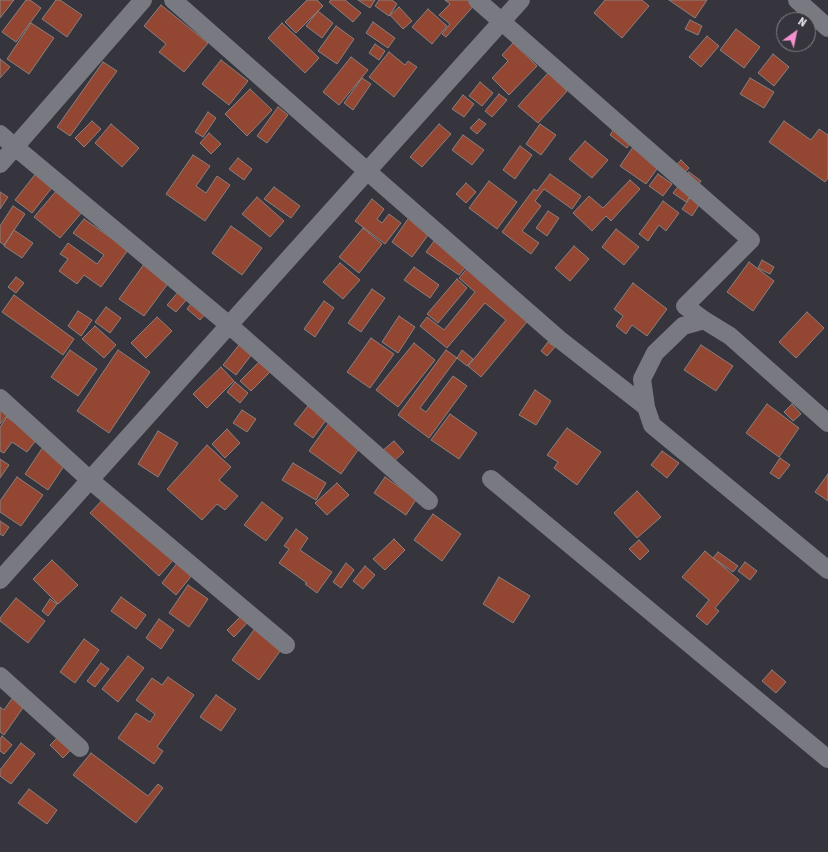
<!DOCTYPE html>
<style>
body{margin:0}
#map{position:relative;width:828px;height:852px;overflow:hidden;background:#36353d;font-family:"Source Sans 3",sans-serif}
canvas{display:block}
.north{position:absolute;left:776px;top:12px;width:40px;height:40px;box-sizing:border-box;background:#36353d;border:1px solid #807f86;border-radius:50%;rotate:33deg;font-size:11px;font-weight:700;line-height:16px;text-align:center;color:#efeff3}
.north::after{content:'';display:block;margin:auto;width:14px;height:18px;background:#f790ce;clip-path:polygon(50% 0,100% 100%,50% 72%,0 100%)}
</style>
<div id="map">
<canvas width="828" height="852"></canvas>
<div class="north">N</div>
</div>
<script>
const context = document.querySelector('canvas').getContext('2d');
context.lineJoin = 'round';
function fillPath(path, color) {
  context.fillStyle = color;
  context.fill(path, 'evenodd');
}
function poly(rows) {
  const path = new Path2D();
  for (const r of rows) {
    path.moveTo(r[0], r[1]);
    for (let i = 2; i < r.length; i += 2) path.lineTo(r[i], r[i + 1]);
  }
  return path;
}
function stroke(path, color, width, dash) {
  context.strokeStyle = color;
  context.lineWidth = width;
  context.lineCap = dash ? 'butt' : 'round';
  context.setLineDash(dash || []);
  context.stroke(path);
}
const building = poly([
 [0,0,14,0,0,18,0,0],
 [26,0,30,0,41,8,16,42,2,32,26,0],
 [56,0,60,0,82,15,67,37,42,19,56,0],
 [307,0,317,0,323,6,296,33,285,22,307,0],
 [331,0,345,0,361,13,353,22,329,2,331,0],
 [358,0,375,0,370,8,358,0],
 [379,0,392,0,397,4,389,16,375,6,379,0],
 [445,0,474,0,477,2,446,37,442,34,450,24,439,15,450,4,445,0],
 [605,0,642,0,649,6,622,38,594,13,605,0],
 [669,0,707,0,695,18,669,0],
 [161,5,208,43,184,72,159,52,166,44,144,26,161,5],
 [399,7,412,21,403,29,390,15,399,7],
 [428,9,447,26,432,44,412,27,428,9],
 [318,11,333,23,322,38,306,26,318,11],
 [690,20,702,26,698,35,685,29,690,20],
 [373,22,395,38,388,48,366,33,373,22],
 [31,23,54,38,29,74,7,59,31,23],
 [282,23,319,58,305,73,268,38,282,23],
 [336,26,354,39,337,64,318,51,336,26],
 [736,29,760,47,744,68,720,50,736,29],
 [707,36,719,46,701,67,689,57,707,36],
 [513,43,537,66,509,95,492,78,508,61,502,55,513,43],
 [375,44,385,51,379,60,369,53,375,44],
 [389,52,405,65,408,61,417,67,394,97,369,77,389,52],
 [773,54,789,67,774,86,758,73,773,54],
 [351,57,368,70,339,105,323,92,351,57],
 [0,59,10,67,0,78,0,59],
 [221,60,248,81,229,105,202,84,221,60],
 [103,62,117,71,70,136,57,127,103,62],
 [548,73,567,91,538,123,518,106,548,73],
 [362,78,371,84,353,110,344,103,362,78],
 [750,78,774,92,764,108,740,94,750,78],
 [480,82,493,93,482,106,469,96,480,82],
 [250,89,272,110,247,136,225,114,250,89],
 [499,94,507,100,492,117,485,111,499,94],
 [463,95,474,104,464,117,452,109,463,95],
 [278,107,288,115,267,143,257,136,278,107],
 [208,112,216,118,203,137,195,132,208,112],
 [479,119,486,124,477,134,470,128,479,119],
 [92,121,101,129,84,147,75,138,92,121],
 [784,121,811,140,819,129,828,135,828,178,825,182,769,142,784,121],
 [111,124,139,148,122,167,95,143,111,124],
 [439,124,451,134,422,167,410,157,439,124],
 [540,124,556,135,541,155,526,144,540,124],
 [617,124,635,137,627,148,610,135,617,124],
 [209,133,221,144,211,154,200,143,209,133],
 [463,135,484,150,472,165,452,150,463,135],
 [638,140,664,159,646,184,620,166,638,140],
 [585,141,608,160,592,178,569,159,585,141],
 [520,146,532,155,515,179,503,170,520,146],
 [193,155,210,166,196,186,206,193,217,176,230,185,205,221,166,194,193,155],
 [238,158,252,169,244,180,229,169,238,158],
 [681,160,689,168,679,179,671,171,681,160],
 [37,172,54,185,32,213,15,200,37,172],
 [689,172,701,181,686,202,673,193,689,172],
 [550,174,581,196,572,209,544,189,535,201,541,206,522,231,539,243,531,254,502,232,534,189,537,191,550,174],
 [658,174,672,184,663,196,649,186,658,174],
 [630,180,640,189,611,221,606,216,592,231,573,213,589,196,603,208,630,180],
 [489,181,517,202,497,229,469,208,489,181],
 [466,183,476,192,466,203,456,194,466,183],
 [274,187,300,206,291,218,264,199,274,187],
 [57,190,83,211,60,238,34,217,57,190],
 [0,192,8,197,0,209,0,192],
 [257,197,284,221,270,237,242,214,257,197],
 [690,198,699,205,692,216,682,209,690,198],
 [372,199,384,209,377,219,382,223,389,214,401,223,385,244,355,221,372,199],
 [663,201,679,213,666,231,659,225,648,241,639,234,663,201],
 [13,206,25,214,4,245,0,242,0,226,13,206],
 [548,211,559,218,547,236,536,228,548,211],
 [410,216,431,231,412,257,392,242,410,216],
 [84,219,128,250,101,287,84,275,77,284,59,271,68,259,60,254,68,243,97,264,104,255,73,233,84,219],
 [231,226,262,248,242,275,212,253,231,226],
 [363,228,382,244,359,273,339,257,363,228],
 [616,229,639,247,624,265,602,247,616,229],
 [14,230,33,243,22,258,4,246,14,230],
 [437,237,470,261,459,275,426,252,437,237],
 [574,246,589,259,570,281,555,268,574,246],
 [762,260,774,267,770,274,758,268,762,260],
 [749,262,774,281,753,311,727,292,749,262],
 [340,263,360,280,343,299,323,282,340,263],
 [144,264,169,282,144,316,119,299,144,264],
 [469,266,531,317,481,377,468,366,506,320,485,303,447,348,420,326,427,317,444,330,475,292,459,278,469,266],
 [414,267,439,285,430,298,404,280,414,267],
 [16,277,24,283,16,293,8,287,16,277],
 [457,279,467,288,438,323,427,314,457,279],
 [633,283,667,309,647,336,632,325,626,334,616,326,623,316,614,309,633,283],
 [372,289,385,298,361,332,348,323,372,289],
 [179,291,188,298,176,312,167,305,179,291],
 [14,295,74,339,63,355,2,312,14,295],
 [193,301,207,312,200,320,187,309,193,301],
 [324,301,334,308,315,337,304,329,324,301],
 [106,307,121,318,110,333,95,322,106,307],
 [78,311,92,320,81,336,68,326,78,311],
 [807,312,824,328,796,358,779,342,807,312],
 [399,316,415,327,398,353,382,342,399,316],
 [157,317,172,331,146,358,131,343,157,317],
 [95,326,116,345,104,358,82,339,95,326],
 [371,338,394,354,370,388,347,372,371,338],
 [243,340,255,350,236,375,223,365,243,340],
 [548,342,555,347,547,356,541,351,548,342],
 [414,343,435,360,398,407,376,390,414,343],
 [701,345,733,366,716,391,684,370,701,345],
 [70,350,97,369,78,396,51,377,70,350],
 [118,350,150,372,109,433,77,411,118,350],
 [446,350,457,358,462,350,473,359,467,366,457,358,420,408,426,412,453,376,467,386,429,438,398,415,446,350],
 [261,360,271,371,251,391,240,381,261,360],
 [221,367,234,381,207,408,193,394,221,367],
 [235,382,248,393,240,403,227,392,235,382],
 [535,390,551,401,536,425,519,415,535,390],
 [311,402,330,415,313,438,294,424,311,402],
 [767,404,799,428,779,457,746,433,767,404],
 [792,404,801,414,793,421,784,412,792,404],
 [0,410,7,416,0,424,0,410],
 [242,410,256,419,247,432,233,423,242,410],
 [450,414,477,433,459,459,431,440,450,414],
 [7,417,37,439,27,452,12,442,4,453,0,451,0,427,7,417],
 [331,420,363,443,341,474,309,451,331,420],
 [567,428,601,452,577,485,554,468,558,462,547,455,567,428],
 [227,429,240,443,225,458,212,444,227,429],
 [158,431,178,443,158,477,138,464,158,431],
 [394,441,404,452,392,463,382,451,394,441],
 [207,445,231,467,219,480,238,496,225,510,217,504,202,520,167,489,207,445],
 [43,447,66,463,48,490,25,474,43,447],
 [662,451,679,463,667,478,651,465,662,451],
 [780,458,790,465,779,479,770,473,780,458],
 [0,459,9,465,0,478,0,459],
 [293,463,326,483,316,500,282,480,293,463],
 [828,474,828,501,815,492,828,474],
 [17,477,43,495,21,526,0,512,0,501,17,477],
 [385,477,406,492,423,489,406,515,374,493,385,477],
 [337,483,349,495,327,515,315,503,337,483],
 [637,491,661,517,637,538,614,513,637,491],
 [106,496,175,558,159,576,90,513,106,496],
 [262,502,283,518,266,541,244,525,262,502],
 [433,514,461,534,442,561,414,540,433,514],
 [0,521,9,527,3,536,0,534,0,521],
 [296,529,308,538,300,550,332,572,317,593,305,584,307,583,279,563,289,549,284,546,296,529],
 [394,539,405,550,385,570,373,559,394,539],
 [639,540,649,551,640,560,629,549,639,540],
 [705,551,739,580,715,608,719,611,707,625,696,616,709,600,682,577,705,551],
 [718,552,738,566,733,572,713,558,718,552],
 [52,560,78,585,58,604,33,579,52,560],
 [178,562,193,574,176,595,162,583,178,562],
 [745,562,757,571,750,580,738,571,745,562],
 [346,563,354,570,341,588,333,582,346,563],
 [365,566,375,575,363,589,353,581,365,566],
 [499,577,530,596,513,623,483,604,499,577],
 [188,585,208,599,189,627,169,613,188,585],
 [121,597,146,615,136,629,111,611,121,597],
 [16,598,45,621,28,643,0,621,0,618,16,598],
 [50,599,57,604,48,616,42,611,50,599],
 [241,616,248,622,234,637,227,630,241,616],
 [159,619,174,630,161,649,146,638,159,619],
 [259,623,286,643,259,680,232,660,259,623],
 [84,639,99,650,75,683,60,672,84,639],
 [128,656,144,668,118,702,102,689,128,656],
 [101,663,109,669,95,687,87,681,101,663],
 [772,670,786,682,776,693,762,681,772,670],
 [168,677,194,695,157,747,163,751,154,764,118,738,136,713,150,722,155,714,136,700,152,678,162,685,168,677],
 [16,693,27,702,4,735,0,732,0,707,4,710,16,693],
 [216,695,236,709,221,731,200,717,216,695],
 [62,733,75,746,63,758,50,745,62,733],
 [2,736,12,745,4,754,0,751,0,739,2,736],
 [21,743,35,754,11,784,0,776,0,770,21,743],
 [91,753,148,796,158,784,163,788,136,823,73,775,91,753],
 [29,789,57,810,47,824,18,803,29,789]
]);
fillPath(building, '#934732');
stroke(building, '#8a807e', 1);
stroke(poly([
 [173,0,367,171,559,339,646,407],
 [477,0,751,240,685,306,704,320,730,336,828,423],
 [797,0,828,28],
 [0,134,15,147,229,325,429,501],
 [0,164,143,0],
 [704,320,683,326,655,353,642,379,646,407,652,425,828,570],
 [0,398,90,480,286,645],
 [491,479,828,759],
 [0,580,521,0],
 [0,676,80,748]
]), '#797981', 18);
</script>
